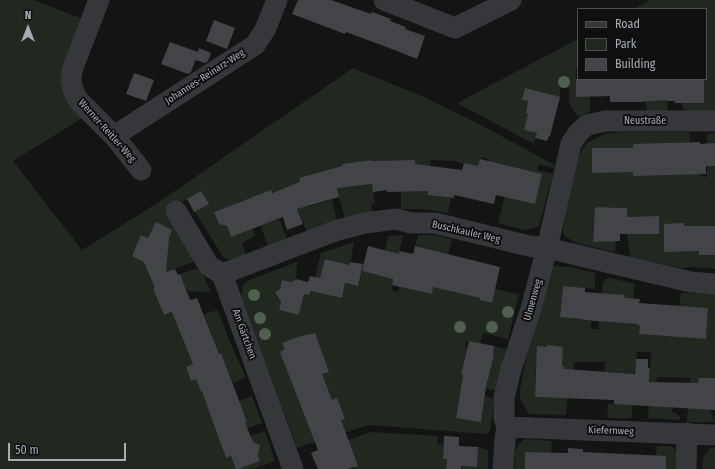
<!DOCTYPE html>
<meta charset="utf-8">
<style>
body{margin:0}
#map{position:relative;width:715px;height:469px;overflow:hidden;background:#141415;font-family:"Fira Sans Condensed",sans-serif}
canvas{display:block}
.legend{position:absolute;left:577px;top:8px;width:130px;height:72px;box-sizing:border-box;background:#0f0f10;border:1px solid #4b4e52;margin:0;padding:5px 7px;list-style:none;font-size:12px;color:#a6adb5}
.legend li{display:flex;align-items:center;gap:8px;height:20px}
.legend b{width:20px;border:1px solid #4b4e52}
.north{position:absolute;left:8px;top:8px;width:40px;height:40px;-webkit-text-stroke:3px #0f0f10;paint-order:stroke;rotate:0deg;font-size:11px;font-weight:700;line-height:16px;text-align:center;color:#a6adb5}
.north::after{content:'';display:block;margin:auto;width:14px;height:18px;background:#a6adb5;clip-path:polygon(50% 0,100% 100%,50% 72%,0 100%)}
.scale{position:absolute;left:8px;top:443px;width:118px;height:18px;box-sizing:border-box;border:2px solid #a6adb5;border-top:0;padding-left:5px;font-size:12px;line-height:14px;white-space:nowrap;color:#a6adb5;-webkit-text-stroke:3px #0f0f10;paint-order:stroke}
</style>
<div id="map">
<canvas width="715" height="469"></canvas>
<ul class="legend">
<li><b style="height:5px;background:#35373a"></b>Road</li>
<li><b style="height:11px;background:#202820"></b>Park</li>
<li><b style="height:11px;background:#434448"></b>Building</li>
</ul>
<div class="north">N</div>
<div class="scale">50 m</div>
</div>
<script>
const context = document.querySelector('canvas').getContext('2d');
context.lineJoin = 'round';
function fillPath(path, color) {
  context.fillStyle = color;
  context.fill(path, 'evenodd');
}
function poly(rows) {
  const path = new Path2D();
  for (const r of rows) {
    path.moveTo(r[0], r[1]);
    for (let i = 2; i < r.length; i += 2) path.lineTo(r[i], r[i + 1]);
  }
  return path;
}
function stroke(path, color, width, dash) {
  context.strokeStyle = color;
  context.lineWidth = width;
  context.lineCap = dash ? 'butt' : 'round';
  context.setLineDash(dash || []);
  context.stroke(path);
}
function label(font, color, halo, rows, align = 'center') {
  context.font = font + ' "Fira Sans Condensed",sans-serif';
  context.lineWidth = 4;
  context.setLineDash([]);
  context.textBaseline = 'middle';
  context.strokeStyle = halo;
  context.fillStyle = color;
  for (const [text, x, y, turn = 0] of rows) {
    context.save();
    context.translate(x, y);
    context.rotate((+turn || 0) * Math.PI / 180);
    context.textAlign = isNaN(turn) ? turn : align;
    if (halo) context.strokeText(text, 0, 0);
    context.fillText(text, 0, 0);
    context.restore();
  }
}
fillPath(poly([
 [0,0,33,0,83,19,63,69,84,117,13,161,82,250,159,202,353,68,426,98,479,124,555,165,554,168,539,164,537,170,553,174,539,226,531,229,524,230,498,223,512,167,487,168,489,159,481,157,478,167,454,161,431,160,427,195,451,198,448,213,423,209,401,209,401,191,416,191,414,160,386,161,387,190,380,191,378,173,373,173,371,160,342,164,345,187,372,184,375,203,371,204,373,212,345,218,336,187,331,188,326,170,299,178,307,207,332,200,337,220,307,232,295,204,290,206,283,188,269,194,265,224,279,219,287,239,268,246,250,198,214,212,219,224,227,226,231,236,253,229,255,236,242,243,246,255,231,259,226,259,222,255,187,199,165,212,195,261,164,273,155,288,153,289,164,315,184,308,177,324,188,351,211,343,212,336,204,314,218,310,230,342,246,378,233,383,221,353,186,367,191,381,196,379,201,391,216,386,218,432,247,422,239,401,252,396,262,423,226,436,228,442,221,445,226,458,231,456,238,469,0,469],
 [650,0,715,0,715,114,684,114,682,103,704,103,704,79,706,79,706,9,637,9,637,7],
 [578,39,578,68,576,68,576,97,590,97,590,112,578,117,568,101,570,101,569,88,560,88,560,101,543,97,522,100,528,101,526,112,528,113,524,129,537,133,534,144,457,103],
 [646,97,667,97,668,112,646,112],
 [625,132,689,132,690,142,673,143,673,174,701,174,701,176,707,177,707,134,715,133,714,166,715,166,715,226,698,226,699,255,715,255,715,269,692,267,680,268,630,257,627,234,618,207,598,207,597,208,595,209,595,226,593,226,593,241,616,241,615,252,576,243,565,236,563,232,564,219,578,159,583,148,588,142,605,134],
 [403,235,392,282,393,283,391,290,398,292,400,285,431,294,441,253,415,246,418,235,434,235,452,239,448,256,461,260,453,292,480,298,480,300,491,303,495,289,519,294,508,339,483,333,480,343,467,341,465,347,467,348,461,375,488,380,494,354,493,353,494,346,506,349,496,391,484,388,460,392,456,418,481,421,485,396,494,399,490,431,487,434,369,425,297,448,241,296,243,285,247,281,297,262,296,279,291,282,282,280,280,289,275,292,281,302,279,310,299,315,304,294,311,295,321,253,354,242,350,265,325,259,319,283,341,298,345,284,358,286,362,271,386,277,385,250,388,236],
 [553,266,570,267,595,273,595,289,563,286,560,316,583,319,583,320,591,321,591,329,598,329,603,282,606,279,611,278,635,284,632,313,638,314,637,325,640,326,639,334,706,339,708,308,679,306,681,293,715,294,715,378,699,378,697,409,710,409,715,422,687,422,690,378,657,377,656,382,655,406,671,407,672,412,676,413,680,417,680,420,648,418,651,352,637,352,634,374,609,372,609,378,604,377,605,362,574,362,572,398,567,398,566,415,529,414,522,402,520,398,520,390,529,343,550,272],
 [536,366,564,367,563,398,535,397],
 [195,269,198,269,203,275,211,292,187,291,180,274],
 [608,404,633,404,631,418,607,418],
 [265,431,275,461,254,469,239,469,260,461,258,455,259,445,253,442,250,436],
 [371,432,438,436,437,444,443,445,443,458,447,459,446,469,447,469,355,469,354,467,331,446],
 [524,439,552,441,551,453,526,452,525,469,515,469,515,452,518,446],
 [657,446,671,446,675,449,676,455,675,469,666,469,666,456,656,456],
 [478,447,488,450,488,469,461,469,462,466,477,467],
 [711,447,715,448,715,469,702,469,703,458]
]), '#202820');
fillPath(poly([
 [298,0,331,0,371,14,372,12,391,19,390,21,406,27,405,29,425,36,417,59,392,49,346,32,345,34,292,14],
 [214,20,235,28,227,49,206,41],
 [170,42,198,52,199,48,211,53,208,61,205,63,195,60,196,58,191,72,188,74,161,64],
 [134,73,154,80,146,101,126,94],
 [576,79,704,79,704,103,675,103,675,101,667,101,667,100,639,102,610,102,610,96,576,97],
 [525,88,560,97,550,136,549,136,547,141,535,138,537,133,524,130,528,113,526,113,528,101,522,100],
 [700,142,700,144,715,143,715,166,706,166,706,174,633,176,633,172,592,173,592,148,633,148,633,144],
 [480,159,542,174,535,204,496,195,494,204,454,195,454,198,427,195,428,191,387,192,387,190,373,192,372,184,337,188,339,197,297,209,303,224,287,230,283,217,231,237,227,226,219,224,214,212,271,190,272,193,300,182,299,178,342,166,342,164,371,160,372,161,415,160,415,164,462,170,464,163,478,166],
 [201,191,209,204,194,212,187,199],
 [597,207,627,208,627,217,659,216,659,234,620,234,620,241,593,242,595,208,597,208],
 [156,222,172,230,169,238,166,272,175,269,178,275,180,274,190,300,197,298,219,354,221,353,237,395,247,422,245,423,253,442,260,445,258,455,260,461,239,469,236,469,231,456,226,458,202,391,201,392,196,379,191,381,186,367,193,364,172,312,164,315,153,289,155,288,144,262,132,256,141,235,148,238],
 [684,223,684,226,715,226,715,255,699,255,699,251,664,252,664,224],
 [368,246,399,254,399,251,413,254,415,246,500,267,492,303,480,300,480,298,433,287,432,294,392,285,393,279,362,271],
 [325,259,350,265,350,262,363,264,358,286,345,283,342,298,311,291,310,295,304,294,299,315,279,310,281,302,275,292,280,289,282,280,291,282,296,279,308,282,310,276,320,278],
 [563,286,585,288,585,292,625,295,624,298,640,299,639,303,708,308,706,339,639,334,640,326,637,325,638,324,583,320,583,319,560,317],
 [315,333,329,372,322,374,332,400,337,398,345,419,341,420,358,466,347,469,318,469,311,453,318,450,280,352,285,349,282,343,301,336],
 [469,341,494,346,493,353,494,354,488,380,487,380,481,422,456,418,463,375,461,375],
 [547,345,563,347,562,366,564,367,564,369,635,374,636,359,648,359,648,368,650,368,649,382,698,383,699,378,715,378,715,410,614,404,614,400,535,397,537,346,547,347],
 [444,436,459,437,459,446,478,447,477,467,461,466,461,469,446,469,447,459,443,459],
 [568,448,583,449,583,452,666,456,666,469,525,469,525,452,568,453]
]), '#434448');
stroke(poly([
 [99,0,72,70,71,80,73,90,78,100,114,136,141,170],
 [384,0,455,28,511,0],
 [114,136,255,45,265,30,277,0],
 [176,211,209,266,222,274,293,469],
 [222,274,338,230,365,223,396,219,411,223,435,223,529,246,547,248,691,282,715,284],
 [507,427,715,435],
 [503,469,505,439,507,427,504,418,504,398,511,369,531,309,547,248,571,144,578,133,587,125,605,121,715,121],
 [686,469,687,433]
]), '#35373a', 21);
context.fillStyle = '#4f604f';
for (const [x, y] of [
 [564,82],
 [254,295],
 [508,312],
 [260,318],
 [460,327],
 [492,327],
 [265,334]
]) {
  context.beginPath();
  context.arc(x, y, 6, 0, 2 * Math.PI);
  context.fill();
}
label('10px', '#a6adb5', '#0f0f10', [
 ["Johannes-Reinarz-Weg",205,77,-33],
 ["Neustraße",645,121],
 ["Werner-Reitler-Weg",107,131,48],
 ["Buschkauler Weg",466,232,13],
 ["Ulmenweg",533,300,-74],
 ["Am Gärtchen",244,334,70],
 ["Kiefernweg",611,431,2]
]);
</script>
